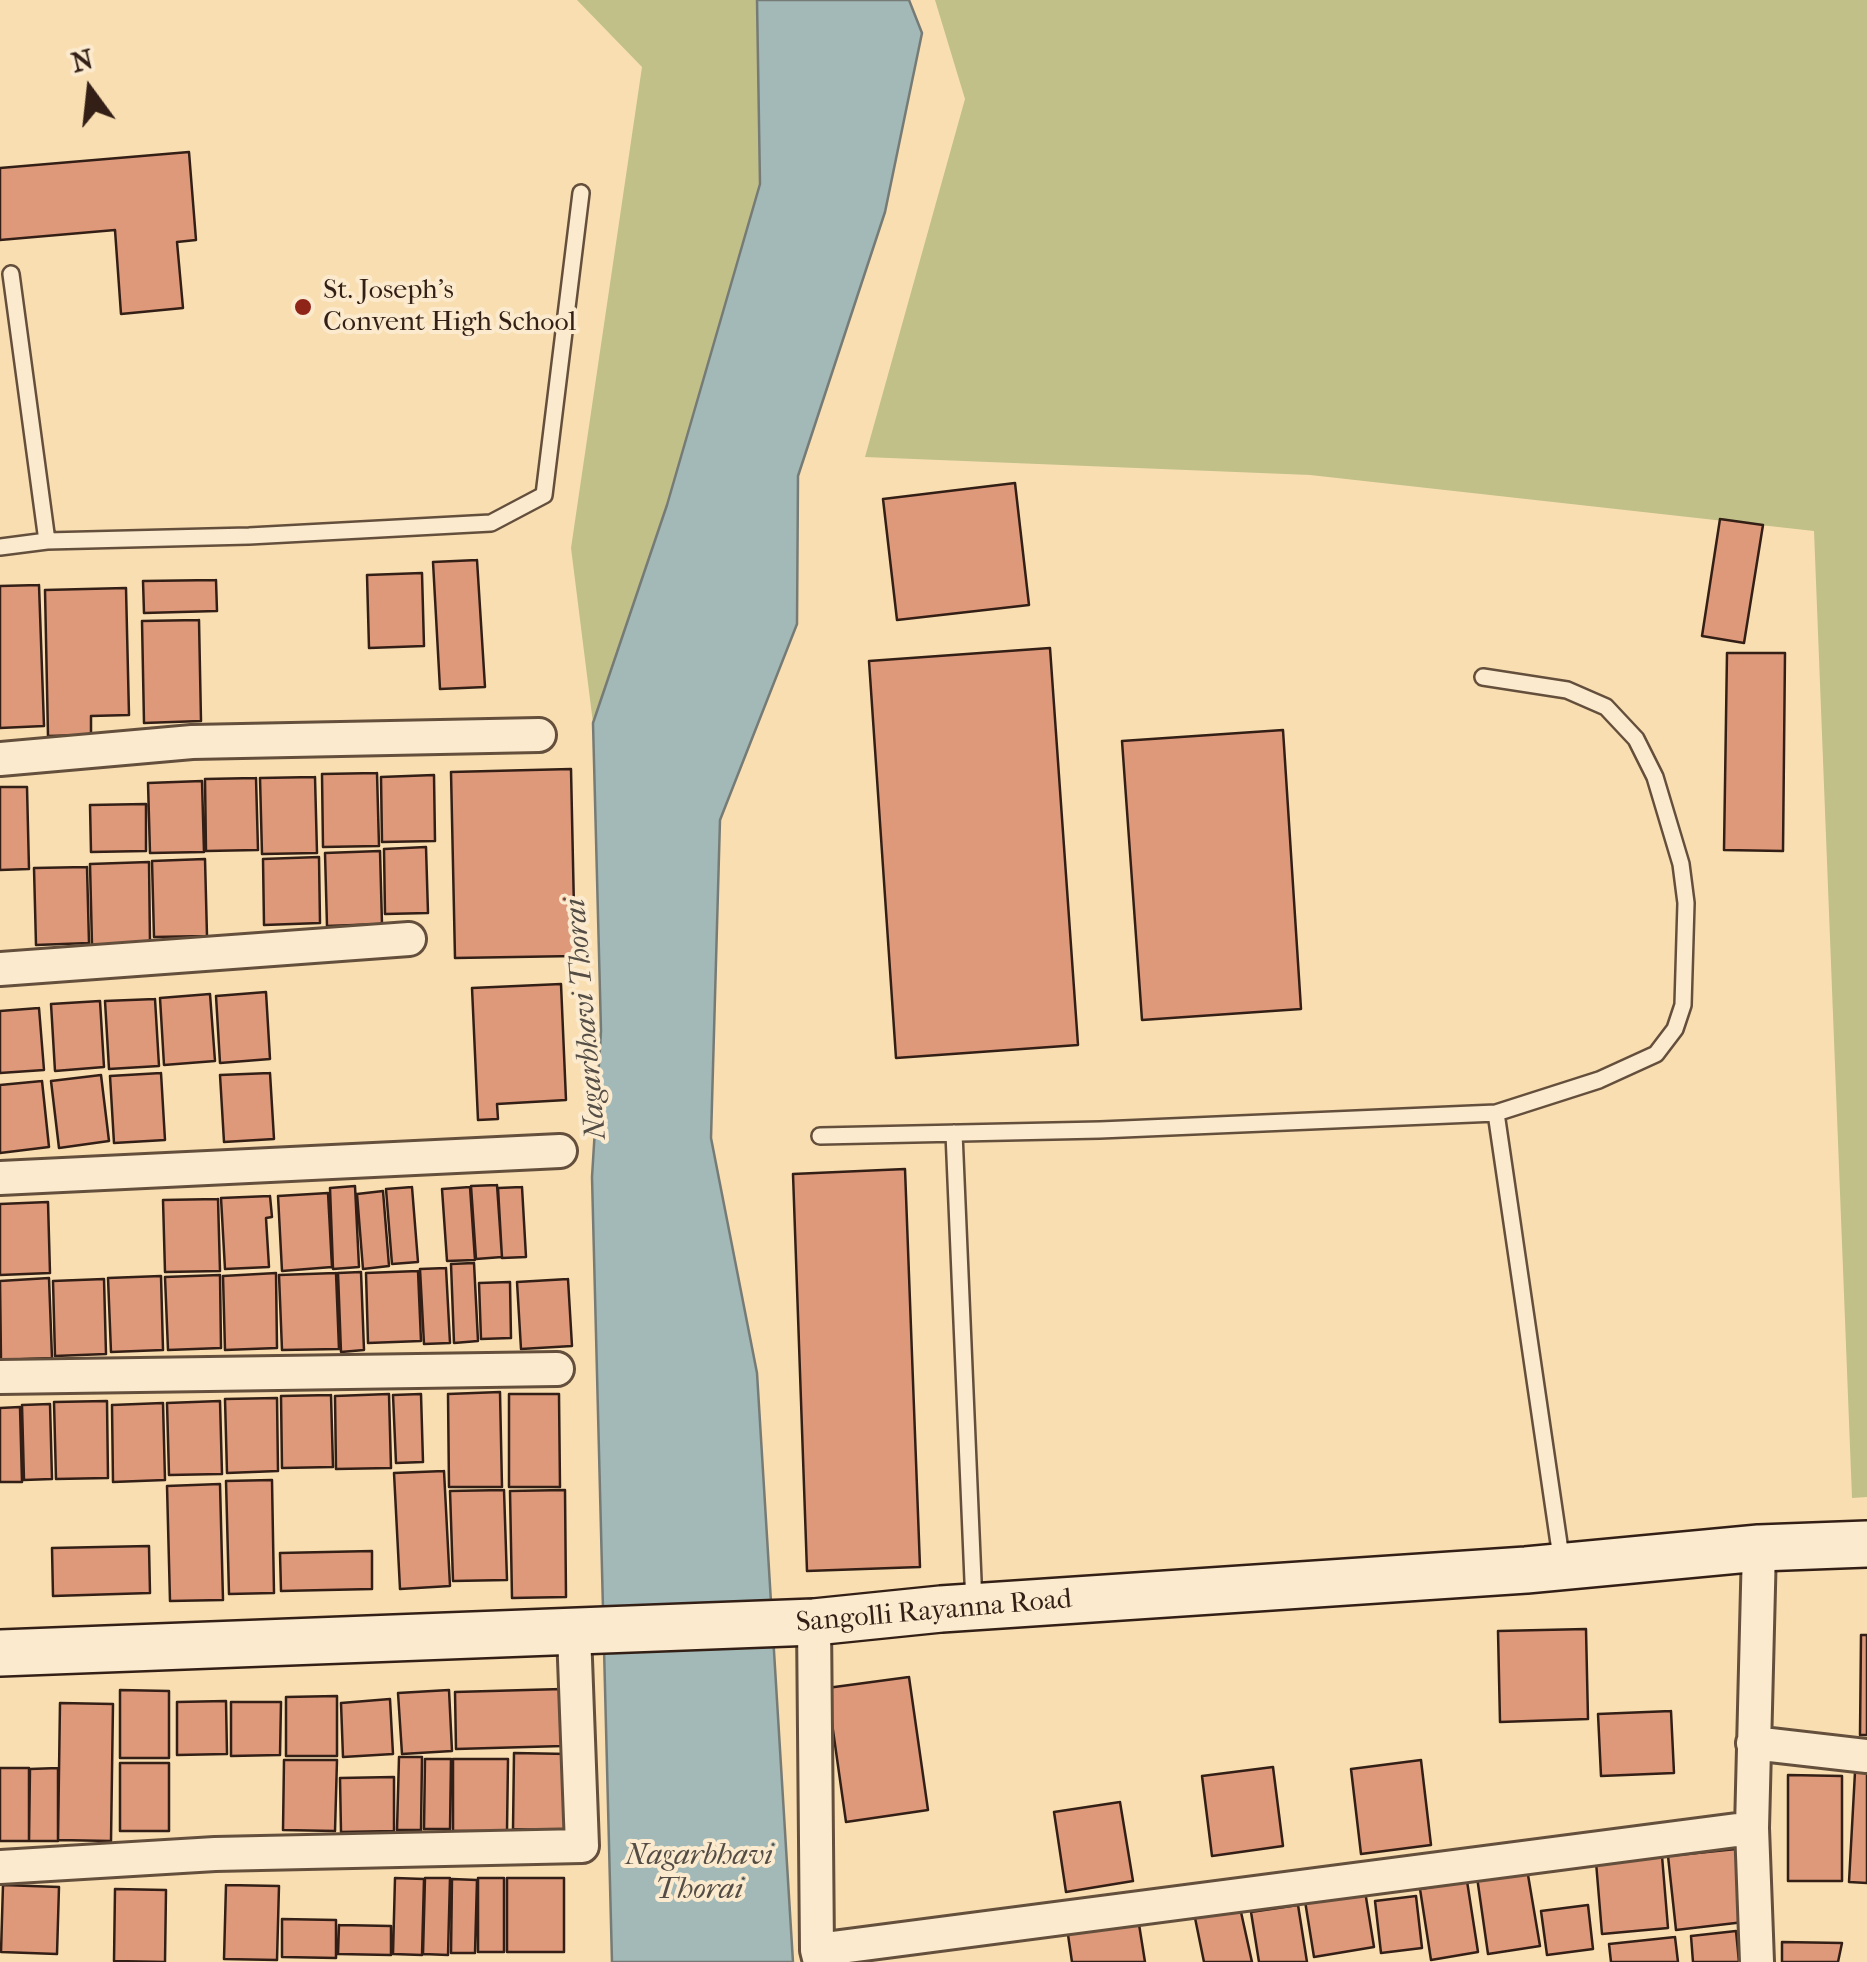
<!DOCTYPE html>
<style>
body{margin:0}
#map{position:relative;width:1867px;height:1962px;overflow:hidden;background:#f9deb2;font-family:"IM FELL French Canon",serif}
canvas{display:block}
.north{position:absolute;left:40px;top:40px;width:100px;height:100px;-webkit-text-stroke:8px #fbeacd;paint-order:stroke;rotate:345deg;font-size:28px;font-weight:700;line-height:40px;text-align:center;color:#331f15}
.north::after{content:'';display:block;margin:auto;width:35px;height:45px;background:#331f15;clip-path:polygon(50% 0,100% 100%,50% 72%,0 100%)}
</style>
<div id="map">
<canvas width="1867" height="1962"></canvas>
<div class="north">N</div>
</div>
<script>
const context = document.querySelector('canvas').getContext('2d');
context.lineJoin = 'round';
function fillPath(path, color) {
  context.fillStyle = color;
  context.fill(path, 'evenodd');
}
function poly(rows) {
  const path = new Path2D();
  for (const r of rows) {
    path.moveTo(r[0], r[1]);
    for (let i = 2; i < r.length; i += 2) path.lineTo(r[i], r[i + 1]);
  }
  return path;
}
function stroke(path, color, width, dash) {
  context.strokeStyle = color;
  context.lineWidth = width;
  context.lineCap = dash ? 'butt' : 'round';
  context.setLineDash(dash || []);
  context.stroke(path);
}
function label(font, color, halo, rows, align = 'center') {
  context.font = font + ' "IM FELL French Canon",serif';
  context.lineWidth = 8;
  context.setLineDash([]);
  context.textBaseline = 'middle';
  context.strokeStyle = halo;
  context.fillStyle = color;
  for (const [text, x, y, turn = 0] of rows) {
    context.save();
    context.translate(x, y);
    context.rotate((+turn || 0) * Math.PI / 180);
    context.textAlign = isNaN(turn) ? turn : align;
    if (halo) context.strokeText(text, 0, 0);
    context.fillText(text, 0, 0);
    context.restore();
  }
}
fillPath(poly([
 [577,0,757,0,760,184,667,505,593,723,571,548,642,67],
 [935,0,1867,0,1867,1497,1852,1498,1814,531,1310,475,865,457,965,99]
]), '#c1c089');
const water = poly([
 [757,0,909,0,922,33,885,212,798,476,797,624,720,820,711,1138,757,1373,793,1962,612,1962,592,1177,601,1031,593,723,667,505,760,184,757,0]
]);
fillPath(water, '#a2b9b7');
stroke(water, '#767b76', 2.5);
const building = poly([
 [189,152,196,240,177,242,183,308,121,314,115,230,0,240,0,168,189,152],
 [1015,483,1029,605,897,620,883,499,1015,483],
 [1720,519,1763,525,1744,643,1702,636,1720,519],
 [477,560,485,687,440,689,433,562,477,560],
 [422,573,424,646,369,648,367,575,422,573],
 [216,580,217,611,144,613,143,581,216,580],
 [39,585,44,726,0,728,0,586,39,585],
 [126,588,129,715,91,716,91,735,48,736,45,590,126,588],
 [199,620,201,721,144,723,142,621,199,620],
 [1050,648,1078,1045,896,1058,869,661,1050,648],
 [1727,653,1785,653,1783,851,1724,850,1727,653],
 [1283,730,1301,1009,1142,1020,1122,741,1283,730],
 [571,769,575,956,455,958,451,772,571,769],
 [377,773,379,846,323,847,322,774,377,773],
 [434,775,435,841,382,842,381,777,434,775],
 [315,777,317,853,262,854,260,778,315,777],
 [256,778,258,850,206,851,205,779,256,778],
 [202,781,204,852,150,853,148,783,202,781],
 [0,787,27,787,29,869,0,870,0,787],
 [146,804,146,851,91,852,90,805,146,804],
 [426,847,428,913,385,914,384,849,426,847],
 [380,851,382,924,327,926,325,853,380,851],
 [319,857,320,923,264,925,263,859,319,857],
 [205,859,207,936,154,937,152,861,205,859],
 [149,862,150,943,92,945,90,864,149,862],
 [87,867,89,943,36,945,34,868,87,867],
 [561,984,566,1100,497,1104,498,1119,478,1120,472,988,561,984],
 [266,992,270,1059,220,1063,216,996,266,992],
 [210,994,215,1061,164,1065,160,998,210,994],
 [155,999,159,1066,109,1069,105,1001,155,999],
 [100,1001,104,1067,55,1071,51,1004,100,1001],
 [39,1008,44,1070,0,1073,0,1011,39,1008],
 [161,1073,165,1140,114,1143,110,1076,161,1073],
 [270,1073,274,1139,224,1142,220,1075,270,1073],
 [101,1075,109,1141,59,1148,51,1081,101,1075],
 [42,1081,49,1147,0,1153,0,1085,42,1081],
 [905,1169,920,1567,807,1571,793,1174,905,1169],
 [497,1185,502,1257,476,1259,471,1186,497,1185],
 [355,1186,359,1267,333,1269,330,1188,355,1186],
 [412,1187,418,1262,392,1264,386,1189,412,1187],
 [470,1187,475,1260,447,1261,442,1189,470,1187],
 [522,1187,526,1257,502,1258,498,1188,522,1187],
 [383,1191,389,1266,363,1269,357,1194,383,1191],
 [328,1193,332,1267,282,1271,278,1196,328,1193],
 [270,1196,272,1217,266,1218,269,1267,225,1269,221,1198,270,1196],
 [218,1199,220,1271,165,1272,163,1200,218,1199],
 [48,1202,50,1273,0,1275,0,1204,48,1202],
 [474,1263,478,1341,454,1343,451,1264,474,1263],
 [446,1268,450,1343,424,1344,420,1269,446,1268],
 [418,1271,421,1341,368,1343,366,1273,418,1271],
 [361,1272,364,1350,341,1352,338,1273,361,1272],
 [276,1273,277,1348,225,1350,223,1276,276,1273],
 [336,1273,339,1349,282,1350,279,1275,336,1273],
 [220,1275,221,1348,168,1350,165,1277,220,1275],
 [161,1276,163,1350,111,1352,108,1278,161,1276],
 [49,1278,52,1358,1,1360,0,1281,49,1278],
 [104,1279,106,1354,55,1356,53,1281,104,1279],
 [568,1279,572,1346,521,1349,517,1282,568,1279],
 [510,1282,511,1338,481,1339,479,1283,510,1282],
 [500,1392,502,1487,449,1487,448,1394,500,1392],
 [389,1394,391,1468,336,1469,335,1396,389,1394],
 [421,1394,423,1462,396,1463,393,1395,421,1394],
 [509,1394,559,1394,560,1487,509,1487,509,1394],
 [331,1395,333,1467,282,1468,281,1396,331,1395],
 [277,1398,278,1471,227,1473,225,1399,277,1398],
 [107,1401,108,1478,56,1479,54,1402,107,1401],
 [220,1401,222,1474,169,1475,167,1403,220,1401],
 [163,1403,165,1480,113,1482,112,1405,163,1403],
 [50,1404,52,1479,24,1480,22,1405,50,1404],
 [20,1407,22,1482,0,1482,0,1408,20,1407],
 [444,1471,450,1586,400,1589,394,1473,444,1471],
 [272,1480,274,1593,229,1594,226,1481,272,1480],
 [220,1484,223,1600,170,1601,167,1486,220,1484],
 [504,1490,507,1580,453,1581,450,1491,504,1490],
 [565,1490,566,1597,512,1598,510,1491,565,1490],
 [149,1546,150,1593,53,1596,52,1548,149,1546],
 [372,1551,372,1589,281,1591,280,1553,372,1551],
 [1586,1629,1588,1719,1500,1722,1498,1631,1586,1629],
 [1861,1635,1867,1635,1867,1735,1860,1735,1861,1635],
 [909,1677,928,1810,846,1822,827,1688,909,1677],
 [562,1689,563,1746,456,1749,455,1692,562,1689],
 [120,1690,169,1691,169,1758,120,1758,120,1690],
 [449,1690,452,1751,402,1754,398,1693,449,1690],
 [337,1696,337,1756,286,1756,286,1697,337,1696],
 [390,1699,393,1754,343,1757,341,1703,390,1699],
 [226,1701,227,1754,177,1755,177,1702,226,1701],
 [231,1702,281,1702,280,1755,231,1756,231,1702],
 [60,1703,113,1704,111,1841,58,1840,60,1703],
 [1671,1711,1674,1773,1601,1776,1598,1714,1671,1711],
 [514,1753,569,1754,567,1831,513,1829,514,1753],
 [399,1757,422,1757,421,1830,397,1830,399,1757],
 [425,1759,451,1759,450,1829,424,1829,425,1759],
 [453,1759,508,1759,507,1831,453,1831,453,1759],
 [284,1760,337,1760,335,1831,283,1830,284,1760],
 [1421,1760,1431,1845,1361,1854,1351,1769,1421,1760],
 [120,1763,169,1763,169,1831,120,1831,120,1763],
 [1273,1767,1283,1846,1212,1856,1202,1776,1273,1767],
 [0,1768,29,1768,29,1841,0,1841,0,1768],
 [58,1768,58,1841,29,1841,30,1769,58,1768],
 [1855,1772,1867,1773,1867,1883,1849,1882,1855,1772],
 [1788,1775,1842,1776,1842,1881,1788,1881,1788,1775],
 [394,1777,394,1831,341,1832,340,1778,394,1777],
 [1120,1802,1133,1881,1066,1892,1054,1812,1120,1802],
 [1736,1849,1744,1922,1676,1930,1668,1856,1736,1849],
 [1662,1856,1668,1928,1602,1934,1596,1862,1662,1856],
 [1527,1869,1540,1946,1488,1954,1477,1877,1527,1869],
 [395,1878,424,1879,422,1955,393,1954,395,1878],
 [425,1878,450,1878,448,1955,423,1954,425,1878],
 [478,1878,504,1878,504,1952,478,1952,478,1878],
 [507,1878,564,1878,564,1952,507,1952,507,1878],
 [452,1879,477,1880,475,1953,451,1953,452,1879],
 [1467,1881,1478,1952,1431,1960,1420,1889,1467,1881],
 [3,1885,59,1887,57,1954,1,1952,3,1885],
 [226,1885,279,1886,277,1960,224,1959,226,1885],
 [115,1889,166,1890,165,1962,114,1961,115,1889],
 [1365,1891,1374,1947,1314,1957,1305,1901,1365,1891],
 [1416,1896,1422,1948,1381,1953,1375,1901,1416,1896],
 [1239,1903,1252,1962,1204,1962,1194,1913,1239,1903],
 [1298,1905,1307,1962,1259,1962,1251,1912,1298,1905],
 [1588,1905,1593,1949,1547,1955,1541,1911,1588,1905],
 [1138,1918,1145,1962,1072,1962,1067,1928,1138,1918],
 [282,1919,336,1920,336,1958,282,1957,282,1919],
 [339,1925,391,1926,391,1955,338,1954,339,1925],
 [1736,1931,1739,1962,1693,1962,1691,1936,1736,1931],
 [1675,1937,1678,1962,1611,1962,1609,1944,1675,1937],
 [1782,1942,1842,1943,1838,1962,1782,1962,1782,1942]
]);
fillPath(building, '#de997b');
stroke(building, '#331f15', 2.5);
const lane = poly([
 [11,274,47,541],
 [0,547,47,541,249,536,491,523,544,495,581,193],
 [1496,1113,1562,1564],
 [954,1133,974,1604],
 [820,1136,1100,1130,1496,1113,1599,1080,1656,1054,1675,1029,1683,1005,1686,903,1681,864,1655,777,1636,739,1606,707,1567,690,1483,677]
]);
const street = poly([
 [0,759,192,742,539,735],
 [0,969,409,939],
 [0,1178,560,1151],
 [0,1377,557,1369],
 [814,1622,817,1950],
 [1753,1743,1867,1756],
 [0,1867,215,1854,582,1846,574,1633],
 [820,1962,817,1950,1752,1828],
 [1757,1962,1752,1828,1759,1548]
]);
const secondary = poly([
 [0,1653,814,1622,941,1609,1526,1570,1759,1548,1867,1544]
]);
stroke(lane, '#644f3c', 20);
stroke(street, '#644f3c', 38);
stroke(secondary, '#331f15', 50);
stroke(lane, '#fbeacd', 15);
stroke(street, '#fbeacd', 32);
stroke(secondary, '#fbeacd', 45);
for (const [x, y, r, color] of [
 [303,307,10,"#8f2418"]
]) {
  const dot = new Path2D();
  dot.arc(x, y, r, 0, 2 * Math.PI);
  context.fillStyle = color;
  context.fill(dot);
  stroke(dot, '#fbeacd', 4);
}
label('28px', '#331f15', '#fbeacd', [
 ["St. Joseph's",323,291],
 ["Convent High School",323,323]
], 'left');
label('28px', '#331f15', '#fbeacd', [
 ["Sangolli Rayanna Road",934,1612,-5]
]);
label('italic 30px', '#544d46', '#fbeacd', [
 ["Nagarbhavi Thorai",587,1019,-95],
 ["Nagarbhavi",699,1857],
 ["Thorai",699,1891]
]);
</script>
